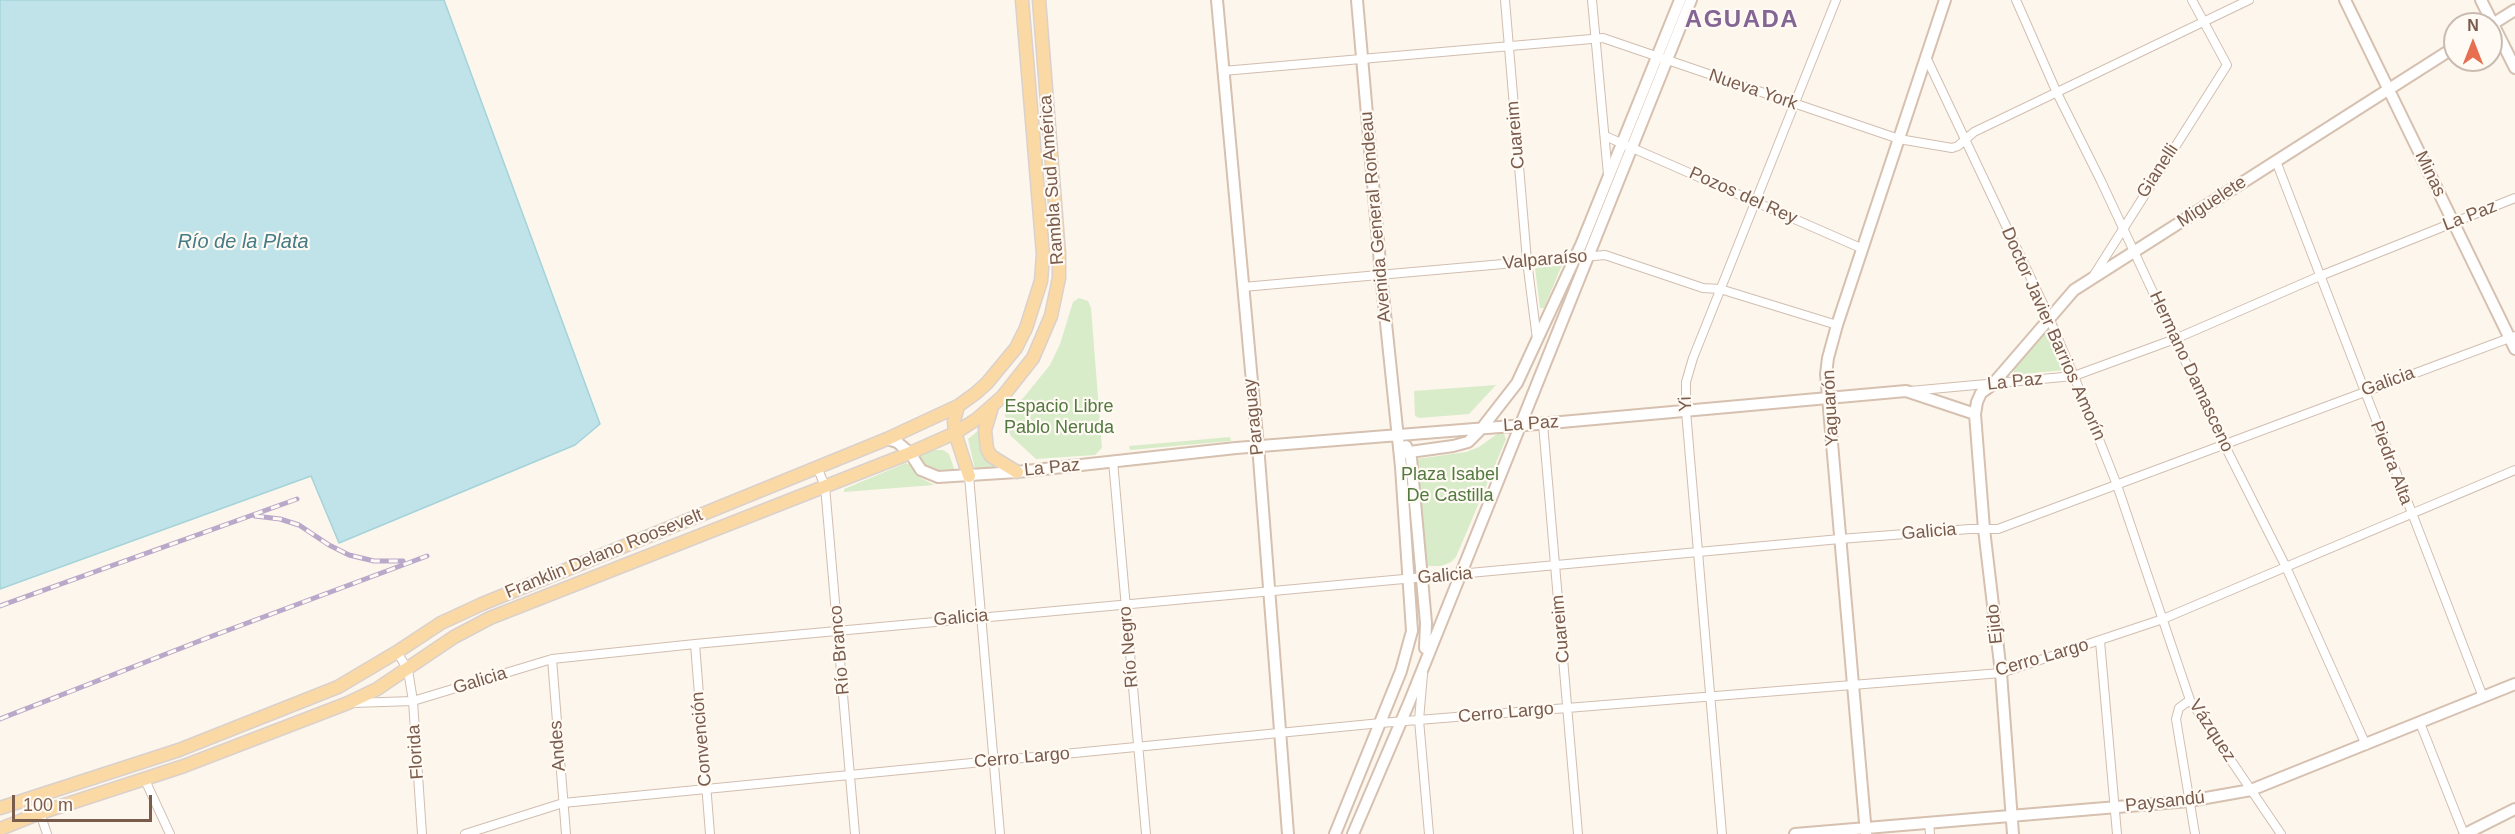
<!DOCTYPE html>
<meta charset="utf-8">
<style>
body{margin:0}
#map{position:relative;width:2515px;height:834px;overflow:hidden;background:#fdf6ec;font-family:Helvetica,sans-serif}
canvas{display:block}
.north{position:absolute;left:2443px;top:12px;width:60px;height:60px;box-sizing:border-box;background:#fffaf3;border:2px solid #cabbb1;border-radius:50%;rotate:0deg;font-size:16px;font-weight:700;line-height:24px;text-align:center;color:#7a5c4d}
.north::after{content:'';display:block;margin:auto;width:21px;height:27px;background:#e76f51;clip-path:polygon(50% 0,100% 100%,50% 72%,0 100%)}
.scale{position:absolute;left:12px;top:795px;width:140px;height:27px;box-sizing:border-box;border:3px solid #7a5c4d;border-top:0;padding-left:8px;font-size:18px;line-height:21px;white-space:nowrap;color:#7a5c4d;-webkit-text-stroke:4px #fffaf3;paint-order:stroke}
</style>
<div id="map">
<canvas width="2515" height="834"></canvas>
<div class="north">N</div>
<div class="scale">100 m</div>
</div>
<script>
const context = document.querySelector('canvas').getContext('2d');
context.lineJoin = 'round';
function fillPath(path, color) {
  context.fillStyle = color;
  context.fill(path, 'evenodd');
}
function poly(rows) {
  const path = new Path2D();
  for (const r of rows) {
    path.moveTo(r[0], r[1]);
    for (let i = 2; i < r.length; i += 2) path.lineTo(r[i], r[i + 1]);
  }
  return path;
}
function stroke(path, color, width, dash) {
  context.strokeStyle = color;
  context.lineWidth = width;
  context.lineCap = dash ? 'butt' : 'round';
  context.setLineDash(dash || []);
  context.stroke(path);
}
function label(font, color, halo, rows, align = 'center') {
  context.font = font + ' Helvetica,sans-serif';
  context.lineWidth = 4.5;
  context.setLineDash([]);
  context.textBaseline = 'middle';
  context.strokeStyle = halo;
  context.fillStyle = color;
  for (const [text, x, y, turn = 0] of rows) {
    context.save();
    context.translate(x, y);
    context.rotate((+turn || 0) * Math.PI / 180);
    context.textAlign = isNaN(turn) ? turn : align;
    if (halo) context.strokeText(text, 0, 0);
    context.fillText(text, 0, 0);
    context.restore();
  }
}
fillPath(poly([
 [1562,265,1544,308,1540,308,1535,268],
 [1079,298,1088,301,1091,308,1102,448,1095,455,1036,459,1011,436,1006,427,1005,414,1024,397,1050,365,1060,344,1073,302],
 [2048,332,2051,333,2065,364,2064,370,2014,375,2013,369,2045,333],
 [1496,385,1469,414,1419,418,1415,416,1414,391],
 [980,429,979,447,983,455,998,468,975,469,968,439],
 [1497,434,1504,434,1506,439,1456,557,1451,562,1441,566,1426,566,1417,459,1466,452,1479,447],
 [1230,437,1231,441,1130,450,1129,446],
 [934,450,943,450,949,454,955,471,937,472,925,466,920,456],
 [906,463,910,465,919,477,934,485,844,492,844,489]
]), '#d8ecc9');
const water = poly([
 [0,0,444,0,600,424,575,445,339,543,311,476,0,589,0,0]
]);
fillPath(water, '#bfe3e8');
stroke(water, '#a5d3da', 1.5);
const street = poly([
 [1505,0,1527,261,1537,339],
 [1592,0,1608,175],
 [2016,0,2057,93,2101,181,2224,444,2286,567,2366,745],
 [1926,57,2044,306,2074,376,2117,485,2190,700,2281,834],
 [1223,71,1603,38,1899,139,1952,148,1958,146,1974,132,2249,0],
 [1605,136,1863,249],
 [2276,161,2483,697],
 [2094,275,2227,65,2192,0],
 [1243,287,1605,255,1703,288,1720,289,1837,325],
 [1910,391,2074,376,2175,339,2320,276,2515,198],
 [1543,424,1578,834],
 [1113,461,1146,834],
 [817,467,825,486,855,834],
 [969,476,1000,834],
 [2100,641,2117,834],
 [695,644,710,834],
 [397,652,408,670,413,701,422,834],
 [552,659,566,834],
 [1423,674,1419,720,1429,834],
 [2190,700,2179,708,2176,719,2195,834],
 [353,703,413,701,552,659,695,644,1840,539,1970,529,1998,529,2515,336],
 [2420,723,2464,834],
 [145,780,170,834],
 [34,795,47,834],
 [1929,823,1930,834],
 [465,834,563,803,1381,723,2001,673,2163,619,2515,470],
 [1722,834,1686,411,1686,382,1693,358,1836,0]
]);
const secondary = poly([
 [1217,0,1259,458,1288,834],
 [2345,0,2515,349],
 [2481,0,2515,68],
 [2491,25,2515,10],
 [887,439,897,442,910,453,921,470,938,477,1017,472,1236,448,1550,423,1906,391,1975,414],
 [1406,446,1411,458,1426,623,1425,648],
 [1410,452,1453,446,1468,442,1482,428,1517,383,1581,245,1680,0],
 [1335,834,1401,671,1412,631,1401,467,1381,275,1357,0],
 [1353,834,1409,703,1691,0],
 [1795,834,2189,801,2251,790,2515,684],
 [1866,834,1826,374,1828,358,1837,325,1945,0],
 [2013,834,2001,673,1984,529,1975,414,1977,402,1981,393,1992,385,2074,290,2455,47],
 [2465,834,2515,809]
]);
const primary = poly([
 [958,406,954,421,955,433,969,476],
 [992,407,985,430,987,449,991,456,1017,472],
 [0,808,179,750,338,687,397,652,441,623,482,604,887,439,958,406,976,393,987,383,1016,348,1026,328,1041,281,1043,254,1022,0],
 [0,829,40,813,184,766,348,703,377,689,454,637,490,618,910,453,955,433,977,419,1003,396,1033,358,1051,316,1059,278,1059,254,1039,0]
]);
stroke(street, '#d1beb0', 10);
stroke(secondary, '#d6c0b0', 14);
stroke(primary, '#dad1cd', 15);
stroke(street, '#fff', 8);
stroke(secondary, '#fff', 10);
stroke(primary, '#fbd9a5', 12);
const rail = poly([
 [255,516,280,519,299,525,329,545,349,555,374,561,403,561],
 [0,606,297,499],
 [0,719,207,638,427,556]
]);
stroke(rail, '#b9a8c9', 5);
stroke(rail, '#fffaf3', 3, [9]);
label('18px', '#7a5c4d', '#fffaf3', [
 ["Nueva York",1753,90,19],
 ["Cuareim",1516,135,-95],
 ["Gianelli",2158,171,-57],
 ["Minas",2430,174,64],
 ["Rambla Sud América",1052,180,-94],
 ["Pozos del Rey",1743,196,24],
 ["Miguelete",2212,202,-33],
 ["La Paz",2470,216,-21],
 ["Avenida General Rondeau",1376,217,-95],
 ["Valparaíso",1545,260,-5],
 ["Doctor Javier Barrios Amorín",2053,334,66],
 ["Hermano Damasceno",2191,372,65],
 ["La Paz",2015,382,-6],
 ["Galicia",2388,382,-20],
 ["Yi",1686,404,-92],
 ["Yaguarón",1831,408,-93],
 ["Paraguay",1254,417,-96],
 ["La Paz",1531,424,-4],
 ["Piedra Alta",2391,463,69],
 ["La Paz",1052,468,-6],
 ["Galicia",1929,532,-5],
 ["Franklin Delano Roosevelt",604,554,-22],
 ["Galicia",1445,576,-5],
 ["Galicia",961,618,-5],
 ["Ejido",1995,624,-96],
 ["Cuareim",1561,629,-95],
 ["Río Negro",1129,647,-95],
 ["Río Branco",840,650,-95],
 ["Cerro Largo",2042,658,-16],
 ["Galicia",480,681,-17],
 ["Cerro Largo",1506,713,-5],
 ["Vázquez",2212,731,57],
 ["Convención",702,739,-95],
 ["Andes",558,746,-94],
 ["Florida",416,752,-94],
 ["Cerro Largo",1022,758,-5],
 ["Paysandú",2165,802,-6]
]);
label('18px', '#537a41', '#fffaf3', [
 ["Espacio Libre",1059,407],
 ["Pablo Neruda",1059,428],
 ["Plaza Isabel",1450,475],
 ["De Castilla",1450,496]
]);
label('italic 20px', '#437c86', '#fffaf3', [
 ["Río de la Plata",243,242]
]);
context.letterSpacing = '1.5px';
label('bold 24px', '#846695', '#fffaf3', [
 ["AGUADA",1742,20]
]);
context.letterSpacing = '0px';
</script>
